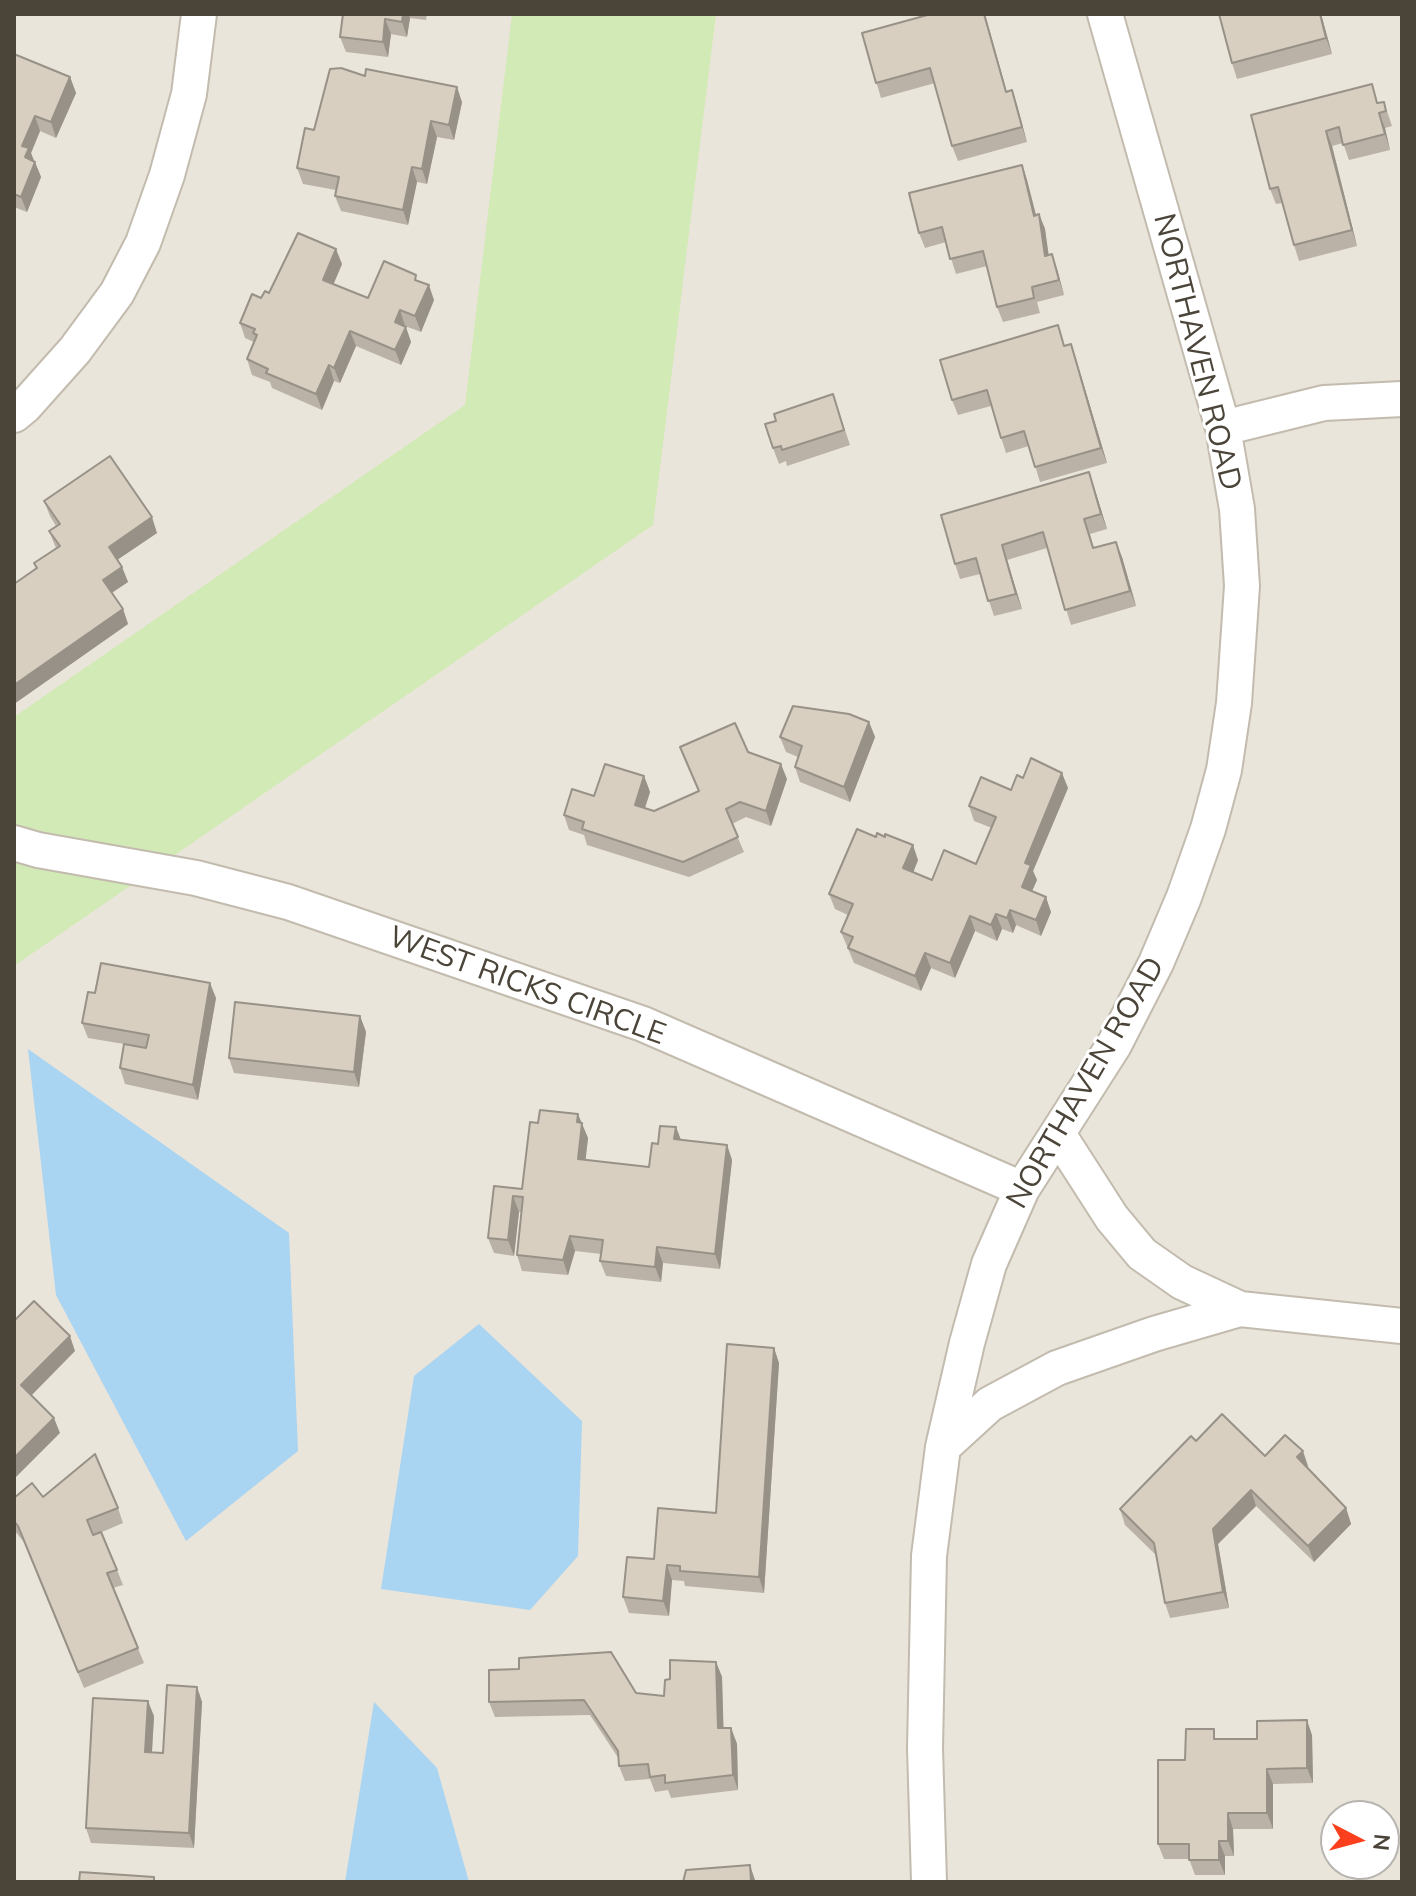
<!DOCTYPE html>
<style>
body{margin:0}
#map{position:relative;width:1416px;height:1896px;overflow:hidden;background:#f6f3ec;font-family:Mulish,sans-serif}
canvas{display:block}
.frame{position:absolute;inset:0;border:16px solid #4b4439;pointer-events:none}
.north{position:absolute;left:1320px;top:1800px;width:80px;height:80px;box-sizing:border-box;background:#fff;border:2px solid #b7b4b0;border-radius:50%;rotate:96deg;font-size:22px;font-weight:700;line-height:32px;text-align:center;color:#4b4439}
.north::after{content:'';display:block;margin:auto;width:28px;height:36px;background:#fc3f1d;clip-path:polygon(50% 0,100% 100%,50% 72%,0 100%)}
</style>
<div id="map">
<canvas width="1416" height="1896"></canvas>
<div class="frame"></div>
<div class="north">N</div>
</div>
<script>
const context = document.querySelector('canvas').getContext('2d');
context.lineJoin = 'round';
function fillPath(path, color) {
  context.fillStyle = color;
  context.fill(path, 'evenodd');
}
function poly(rows) {
  const path = new Path2D();
  for (const r of rows) {
    path.moveTo(r[0], r[1]);
    for (let i = 2; i < r.length; i += 2) path.lineTo(r[i], r[i + 1]);
  }
  return path;
}
function stroke(path, color, width, dash) {
  context.strokeStyle = color;
  context.lineWidth = width;
  context.lineCap = dash ? 'butt' : 'round';
  context.setLineDash(dash || []);
  context.stroke(path);
}
function label(font, color, halo, rows, align = 'center') {
  context.font = font + ' Mulish,sans-serif';
  context.lineWidth = 6;
  context.setLineDash([]);
  context.textBaseline = 'middle';
  context.strokeStyle = halo;
  context.fillStyle = color;
  for (const [text, x, y, turn = 0] of rows) {
    context.save();
    context.translate(x, y);
    context.rotate((+turn || 0) * Math.PI / 180);
    context.textAlign = isNaN(turn) ? turn : align;
    if (halo) context.strokeText(text, 0, 0);
    context.fillText(text, 0, 0);
    context.restore();
  }
}
fillPath(poly([
 [14,14,1402,14,1402,1882,14,1882],
 [1336,1816,1384,1816,1384,1864,1336,1864]
]), '#eae5da');
fillPath(poly([
 [512,14,716,14,653,525,14,966,14,717,465,405]
]), '#d2eab5');
fillPath(poly([
 [28,1049,289,1233,298,1451,186,1541,56,1295],
 [479,1324,582,1421,578,1556,530,1610,381,1589,414,1376],
 [374,1702,437,1768,469,1882,345,1882]
]), '#a9d4f2');
const minor = poly([
 [14,415,25,406,75,350,117,293,143,243,167,175,189,94,199,14],
 [1223,428,1324,403,1402,399],
 [14,843,38,850,196,878,288,902,643,1024,1022,1189],
 [1058,1134,1112,1218,1142,1254,1182,1282,1240,1309],
 [943,1447,990,1404,1057,1368,1154,1334,1240,1309,1402,1326],
 [929,1882,925,1748,929,1556,943,1447,967,1343,989,1264,1022,1189,1114,1045,1156,963,1184,897,1208,829,1224,770,1234,703,1242,586,1237,509,1223,428,1105,14]
]);
stroke(minor, '#c2bbae', 38);
stroke(minor, '#fff', 34);
fillPath(poly([
 [343,14,427,14,426,20,410,18,407,37,391,34,388,57,346,52,340,37],
 [1219,14,1321,14,1332,54,1237,79,1232,63],
 [862,33,1007,92,1012,90,1027,142,958,161,952,146,935,83,881,98],
 [14,54,70,77,76,93,56,138,40,131,31,153,41,177,27,212,14,207],
 [365,76,462,102,454,140,437,137,427,184,417,182,408,225,341,211,335,196,336,190,303,184,297,168,314,130],
 [1384,102,1392,126,1385,128,1390,150,1349,160,1343,143,1332,146,1357,246,1299,261,1294,245,1282,203,1276,204,1270,189,1251,115],
 [1022,165,1027,180,1036,215,1039,214,1045,229,1048,255,1057,269,1064,295,1037,302,1040,313,1003,322,997,307,987,266,956,274,946,242,925,248,919,233],
 [342,264,333,284,368,298,419,281,434,300,421,332,405,326,411,342,401,365,356,346,340,383,334,381,322,410,272,388,270,382,252,375,247,359,254,342,245,338,240,323,269,293],
 [1065,346,1076,359,1107,463,1040,482,1029,446,1006,453,991,406,958,415,952,400],
 [833,394,850,445,787,466,786,461,779,464,773,448,776,421],
 [1094,487,1107,529,1090,534,1094,548,1122,557,1136,606,1071,625,1047,548,1007,560,1022,609,994,616,980,574,960,579,955,564],
 [44,501,157,533,117,560,122,567,128,582,112,593,123,609,128,624,14,704,14,584,36,569,34,563,56,548,49,531,56,526,50,516],
 [869,722,875,737,850,802,800,782,795,767,798,757,786,752,780,737],
 [680,747,748,752,787,779,771,826,746,817,732,824,744,852,689,877,587,845,584,835,569,830,564,815,594,796,644,776,650,792,645,808,654,811,699,792],
 [1023,778,1068,788,1033,871,1037,880,1032,891,1051,912,1041,936,1016,925,1013,933,1002,929,997,941,975,931,955,978,931,968,921,991,854,963,841,932,848,915,835,909,829,894,918,860,913,872,932,880,976,864,992,828,974,821,969,806,1011,790],
 [95,993,216,998,198,1100,125,1084,120,1068,124,1044,88,1038,82,1023],
 [360,1016,366,1032,359,1087,234,1073,229,1058],
 [538,1123,581,1123,588,1138,585,1160,649,1167,658,1144,676,1127,681,1140,727,1145,732,1160,720,1269,663,1263,661,1282,606,1276,600,1261,601,1254,575,1251,568,1275,522,1271,517,1255,521,1212,519,1212,514,1256,494,1253,488,1238,494,1186,522,1189],
 [774,1348,779,1363,764,1593,685,1586,684,1581,672,1580,669,1616,629,1613,623,1597,654,1559,716,1513],
 [1196,1441,1308,1466,1307,1468,1346,1508,1351,1524,1314,1562,1256,1506,1218,1544,1229,1608,1170,1618,1165,1603,1156,1555,1125,1525,1120,1509],
 [43,1497,118,1508,123,1523,102,1532,123,1585,113,1588,144,1663,84,1688,24,1542,14,1530,14,1498],
 [716,1662,722,1677,723,1728,731,1728,737,1744,738,1790,671,1798,668,1790,655,1792,650,1779,625,1781,619,1766,619,1759,590,1715,495,1717,489,1702,636,1693,664,1696,670,1679],
 [197,1687,202,1702,194,1848,91,1843,86,1828,154,1716,152,1752,163,1753],
 [1312,1735,1313,1783,1273,1784,1273,1829,1233,1829,1234,1856,1225,1856,1225,1875,1195,1875,1189,1859,1164,1859,1158,1844,1185,1760,1218,1739,1257,1739]
]), '#bab2a6');
fillPath(poly([
 [403,14,408,14,410,18,407,37,402,22],
 [984,14,985,14,1011,107,1006,92],
 [1320,14,1321,14,1332,54,1326,38],
 [385,19,391,34,388,57,383,42],
 [70,77,76,93,56,138,51,122],
 [457,87,462,102,454,140,449,125],
 [1012,90,1017,105,1027,142,1022,127],
 [1379,113,1385,128,1390,150,1385,134],
 [35,116,40,131,31,153,35,164,25,157,22,146],
 [431,121,437,137,427,184,422,169],
 [1326,131,1332,146,1357,246,1352,230],
 [35,162,41,177,27,212,21,197],
 [1022,165,1027,180,1040,231,1034,216],
 [412,167,417,182,408,225,403,210],
 [1039,214,1045,229,1051,271,1045,256],
 [336,249,342,264,329,295,323,280],
 [1052,254,1057,269,1064,295,1059,280],
 [429,285,434,300,421,332,415,316],
 [400,310,405,326,400,338,395,322],
 [406,327,411,342,401,365,395,350],
 [350,331,356,346,340,383,334,368],
 [1071,344,1076,359,1107,463,1101,448],
 [329,365,334,381,322,410,316,394],
 [1089,472,1094,487,1107,529,1101,514],
 [152,517,157,533,114,562,109,547],
 [1116,542,1122,557,1136,606,1130,591],
 [1002,545,1007,560,1022,609,1016,594],
 [122,567,128,582,108,595,103,580],
 [123,609,128,624,14,704,14,685],
 [869,722,875,737,850,802,844,787],
 [781,764,787,779,771,826,766,811],
 [1062,773,1068,788,1033,871,1037,880,1027,902,1022,887,1025,863],
 [644,776,650,792,641,820,635,805],
 [913,845,918,860,909,883,903,868],
 [1046,897,1051,912,1041,936,1036,920],
 [1010,910,1016,925,1013,933,1007,918],
 [996,914,1002,929,997,941,991,925],
 [970,916,975,931,955,978,950,963],
 [925,953,931,968,921,991,915,976],
 [210,983,216,998,198,1100,193,1085],
 [360,1016,366,1032,359,1087,354,1072],
 [578,1114,588,1138,584,1174,578,1159],
 [676,1127,682,1143,674,1139],
 [727,1145,732,1160,720,1269,715,1254],
 [513,1196,519,1212,514,1256,508,1240],
 [570,1236,575,1251,568,1275,563,1260],
 [657,1247,663,1263,661,1282,655,1267],
 [70,1336,75,1351,27,1400,21,1385],
 [774,1348,779,1363,764,1593,759,1577],
 [54,1418,60,1433,14,1479,14,1458],
 [1303,1451,1308,1466,1302,1473,1297,1457],
 [1251,1490,1256,1506,1218,1544,1229,1608,1223,1592,1213,1529],
 [1346,1508,1351,1524,1314,1562,1308,1546],
 [667,1565,672,1580,669,1616,663,1601],
 [716,1662,722,1677,724,1743,718,1728],
 [197,1687,202,1702,194,1848,189,1833],
 [148,1701,154,1716,151,1767,145,1752],
 [1307,1720,1312,1735,1313,1783,1307,1768],
 [731,1728,737,1744,738,1790,733,1775],
 [1267,1769,1273,1784,1273,1829,1267,1813],
 [1228,1813,1233,1829,1234,1856,1228,1841],
 [1219,1841,1225,1856,1225,1875,1219,1860],
 [750,1865,755,1880,755,1882,751,1882]
]), '#979187');
const building = poly([
 [343,14,403,14,402,22,385,19,383,42,340,37,343,14],
 [931,14,984,14,1006,92,1012,90,1022,127,952,146,930,68,876,83,862,33,931,14],
 [1219,14,1320,14,1326,38,1232,63,1219,14],
 [14,54,70,77,51,122,35,116,22,146,29,148,25,157,35,162,21,197,14,194,14,54],
 [341,68,365,76,366,69,457,87,449,125,431,121,422,169,412,167,403,210,335,196,339,177,297,168,305,128,314,130,330,69,341,68],
 [1372,84,1377,103,1384,102,1386,111,1379,113,1385,134,1343,145,1339,127,1326,131,1352,230,1294,245,1278,187,1270,189,1251,115,1372,84],
 [1022,165,1034,216,1039,214,1045,256,1052,254,1059,280,1032,287,1034,298,997,307,983,251,950,259,942,227,919,233,909,193,1022,165],
 [298,233,336,249,323,280,368,298,384,261,416,275,415,280,429,285,415,316,400,310,395,322,406,327,395,350,350,331,334,368,329,365,316,394,266,373,268,369,247,359,257,335,253,333,255,329,240,323,252,294,261,298,265,291,269,293,298,233],
 [1058,325,1064,346,1071,344,1101,448,1035,467,1024,431,1001,438,987,390,952,400,940,360,1058,325],
 [833,394,844,430,782,450,781,446,773,448,765,424,776,421,774,414,833,394],
 [110,456,152,517,109,547,122,567,103,580,123,609,14,685,14,619,15,618,14,584,37,568,34,563,60,546,49,531,60,524,44,501,110,456],
 [1089,472,1101,514,1084,519,1093,548,1116,542,1130,591,1065,610,1043,532,1002,545,1016,594,988,601,976,558,955,564,941,515,1089,472],
 [793,706,849,714,869,722,844,787,795,767,802,746,780,737,793,706],
 [735,723,748,752,781,764,766,811,740,802,726,809,738,837,683,862,582,829,584,822,564,815,572,789,594,796,605,764,644,776,635,805,654,811,699,791,680,747,735,723],
 [1031,758,1062,773,1025,863,1031,865,1022,887,1046,897,1036,920,1010,910,1007,918,996,914,991,925,970,916,950,963,925,953,915,976,848,948,853,937,841,932,853,904,829,894,857,829,876,837,877,833,885,837,885,834,913,845,903,868,932,880,944,850,976,864,996,817,969,806,981,777,1011,790,1017,775,1023,778,1031,758],
 [101,963,210,983,193,1085,120,1068,124,1044,146,1048,149,1035,82,1023,88,992,95,993,101,963],
 [235,1002,360,1016,354,1072,229,1058,235,1002],
 [540,1110,578,1114,577,1122,582,1123,578,1159,649,1167,652,1143,658,1144,660,1126,676,1127,674,1139,727,1145,715,1254,657,1247,655,1267,600,1261,603,1240,570,1236,563,1260,517,1255,523,1197,513,1196,508,1240,488,1238,494,1186,522,1189,530,1122,538,1123,540,1110],
 [34,1301,70,1336,21,1385,54,1418,14,1458,14,1321,34,1301],
 [727,1344,774,1348,759,1577,680,1571,680,1566,667,1565,663,1601,623,1597,627,1557,654,1559,658,1508,716,1513,727,1344],
 [1222,1414,1265,1456,1285,1435,1303,1451,1297,1457,1346,1508,1308,1546,1251,1490,1213,1529,1223,1592,1165,1603,1154,1543,1120,1509,1191,1436,1196,1441,1222,1414],
 [95,1454,118,1508,87,1520,93,1535,101,1532,117,1570,107,1573,138,1648,78,1672,18,1526,14,1521,14,1498,32,1483,43,1497,95,1454],
 [611,1652,636,1693,664,1696,665,1680,670,1679,670,1660,716,1662,718,1728,731,1728,733,1775,665,1783,665,1775,650,1777,648,1764,619,1766,618,1751,584,1700,489,1702,489,1670,519,1669,519,1658,611,1652],
 [167,1685,197,1687,189,1833,86,1828,93,1698,148,1701,145,1752,163,1753,167,1685],
 [1307,1720,1307,1768,1267,1769,1267,1813,1228,1813,1228,1841,1219,1841,1219,1860,1189,1860,1189,1844,1158,1844,1158,1760,1185,1760,1186,1729,1214,1729,1214,1739,1257,1739,1257,1721,1307,1720],
 [750,1865,751,1882,683,1882,686,1870,750,1865],
 [80,1872,154,1877,154,1882,79,1882,80,1872]
]);
fillPath(building, '#d8cfc1');
stroke(building, '#979187', 2);
label('30px', '#4b4439', '#fff', [
 ["NORTHAVEN ROAD",1197,352,76],
 ["WEST RICKS CIRCLE",527,986,20],
 ["NORTHAVEN ROAD",1086,1083,-60]
]);
</script>
